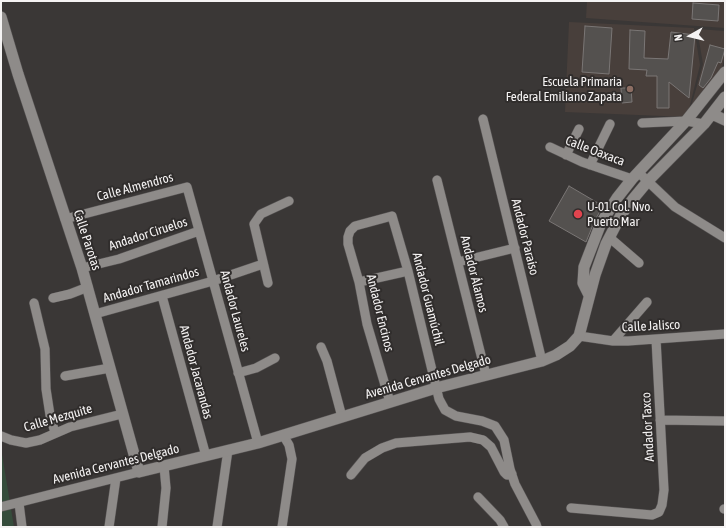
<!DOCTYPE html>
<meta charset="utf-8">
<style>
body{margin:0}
#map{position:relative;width:726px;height:528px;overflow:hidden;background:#3a3736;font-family:"Asap Condensed",sans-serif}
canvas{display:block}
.frame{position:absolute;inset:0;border:2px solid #f5f3f3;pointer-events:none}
.north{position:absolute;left:670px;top:16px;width:40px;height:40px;-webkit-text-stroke:3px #302d2c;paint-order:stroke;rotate:262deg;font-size:11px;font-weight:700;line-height:16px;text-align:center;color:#f5f3f3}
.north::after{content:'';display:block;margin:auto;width:14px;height:18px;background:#f5f3f3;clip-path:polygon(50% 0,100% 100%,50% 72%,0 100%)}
</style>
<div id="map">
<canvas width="726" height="528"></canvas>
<div class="frame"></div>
<div class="north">N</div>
</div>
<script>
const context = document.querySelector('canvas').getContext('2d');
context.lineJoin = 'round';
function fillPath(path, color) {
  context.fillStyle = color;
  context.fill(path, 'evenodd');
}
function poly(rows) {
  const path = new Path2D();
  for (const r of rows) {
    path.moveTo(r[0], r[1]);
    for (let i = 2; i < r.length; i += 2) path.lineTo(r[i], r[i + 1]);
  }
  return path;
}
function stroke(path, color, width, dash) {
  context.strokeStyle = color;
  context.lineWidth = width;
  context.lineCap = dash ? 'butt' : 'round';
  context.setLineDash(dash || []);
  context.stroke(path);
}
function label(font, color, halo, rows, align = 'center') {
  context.font = font + ' "Asap Condensed",sans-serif';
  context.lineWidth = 4;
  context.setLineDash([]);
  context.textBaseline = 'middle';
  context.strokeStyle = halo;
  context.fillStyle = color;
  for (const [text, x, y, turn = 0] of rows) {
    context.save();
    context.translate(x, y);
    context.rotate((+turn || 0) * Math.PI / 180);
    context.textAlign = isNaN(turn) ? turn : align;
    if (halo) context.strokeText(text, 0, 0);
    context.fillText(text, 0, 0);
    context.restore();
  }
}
fillPath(poly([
 [587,1,725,1,725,28,586,18],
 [569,22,694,28,700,65,687,117,565,112],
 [697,29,725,31,725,54,722,68,705,94,689,114,703,64]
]), '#483f3b');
fillPath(poly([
 [1,448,14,527,1,527]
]), '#354c3b');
const building = poly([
 [693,3,719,5,718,21,692,19,693,3],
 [585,26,612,28,609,74,582,72,585,26],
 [630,30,645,31,644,58,668,59,671,32,695,35,689,98,669,82,669,108,657,108,657,76,646,76,647,70,629,69,630,30],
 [710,45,725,49,721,63,718,62,711,78,703,88,699,85,710,45],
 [621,88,631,88,632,102,622,103,621,88],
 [569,186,603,206,595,220,586,242,549,221,569,186]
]);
fillPath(building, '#54514f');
stroke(building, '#7a7675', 1);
const minor = poly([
 [483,119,542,361],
 [642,123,686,121,704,124],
 [550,147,582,162,632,179],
 [566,155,579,129],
 [590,165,610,124],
 [638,172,675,207,725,238],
 [437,180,486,375],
 [65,219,187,187,258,443],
 [610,238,639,263],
 [458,262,515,248],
 [82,268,119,259,199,231],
 [359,282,408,271],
 [268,283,254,224,261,214,289,201],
 [162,296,206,456],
 [53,298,70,294,88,287],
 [34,303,45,349,46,389,50,415,55,433],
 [95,314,213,281,263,264],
 [579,336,613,341,628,341,725,334],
 [613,341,647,302],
 [321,347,327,361,342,417],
 [238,373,256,368,275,358],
 [65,376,110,368],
 [390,402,367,324,359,282,348,244,348,237,350,231,355,226,392,216,408,271,439,399,445,410,456,416,482,421,495,426,504,440,510,469,515,484,536,524,537,527],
 [660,420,725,421],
 [1,436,11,440,26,443,40,440,70,427,122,414],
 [351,475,365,458,382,448,396,443,470,437,483,440,491,447,504,472,507,475,512,474],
 [478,497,500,520,504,527],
 [19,503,22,527],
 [1,507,139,472],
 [571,508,652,515,659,512,662,505,664,490,656,339],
 [724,509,725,509],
 [109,527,116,478],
 [162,527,166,488,164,466],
 [217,527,228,450],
 [282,527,292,459,289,445,283,435]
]);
const tertiary = poly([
 [1,17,18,74,82,268,139,472,258,443,436,388,542,361,556,355,570,346,579,336,595,275,606,244,621,215,633,199,648,181,704,124,725,97],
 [712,114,725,120],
 [589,295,583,283,584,267,601,223,617,198,632,179,686,121,725,72]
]);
stroke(minor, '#585555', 10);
stroke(tertiary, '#585555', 12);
stroke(minor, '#8e8b89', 9);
stroke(tertiary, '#8e8b89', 11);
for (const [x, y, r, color] of [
 [630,89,4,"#8d6e63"],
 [578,214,5,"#e0444e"]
]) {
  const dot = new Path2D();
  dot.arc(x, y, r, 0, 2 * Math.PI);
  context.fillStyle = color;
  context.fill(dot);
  stroke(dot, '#302d2c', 1.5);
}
label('13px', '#f5f3f3', '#302d2c', [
 ["Escuela Primaria",622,82],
 ["Federal Emiliano Zapata",622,97],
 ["U-01 Col. Nvo.",587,207,"left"],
 ["Puerto Mar",587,222,"left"]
], 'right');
label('13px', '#f5f3f3', '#302d2c', [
 ["Calle Oaxaca",595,151,21],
 ["Calle Almendros",135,187,-15],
 ["Andador Ciruelos",148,234,-18],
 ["Andador Paraíso",525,237,76],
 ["Calle Parotas",87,240,72],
 ["Andador Álamos",474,274,76],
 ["Andador Tamarindos",151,285,-16],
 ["Andador Guamúchil",428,299,76],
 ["Andador Laureles",235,311,75],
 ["Andador Encinos",380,313,76],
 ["Calle Jalisco",651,326,-3],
 ["Andador Jacarandas",196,372,75],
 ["Avenida Cervantes Delgado",428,377,-16],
 ["Calle Mezquite",58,418,-16],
 ["Andador Taxco",648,427,-93],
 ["Avenida Cervantes Delgado",116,464,-14]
]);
</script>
